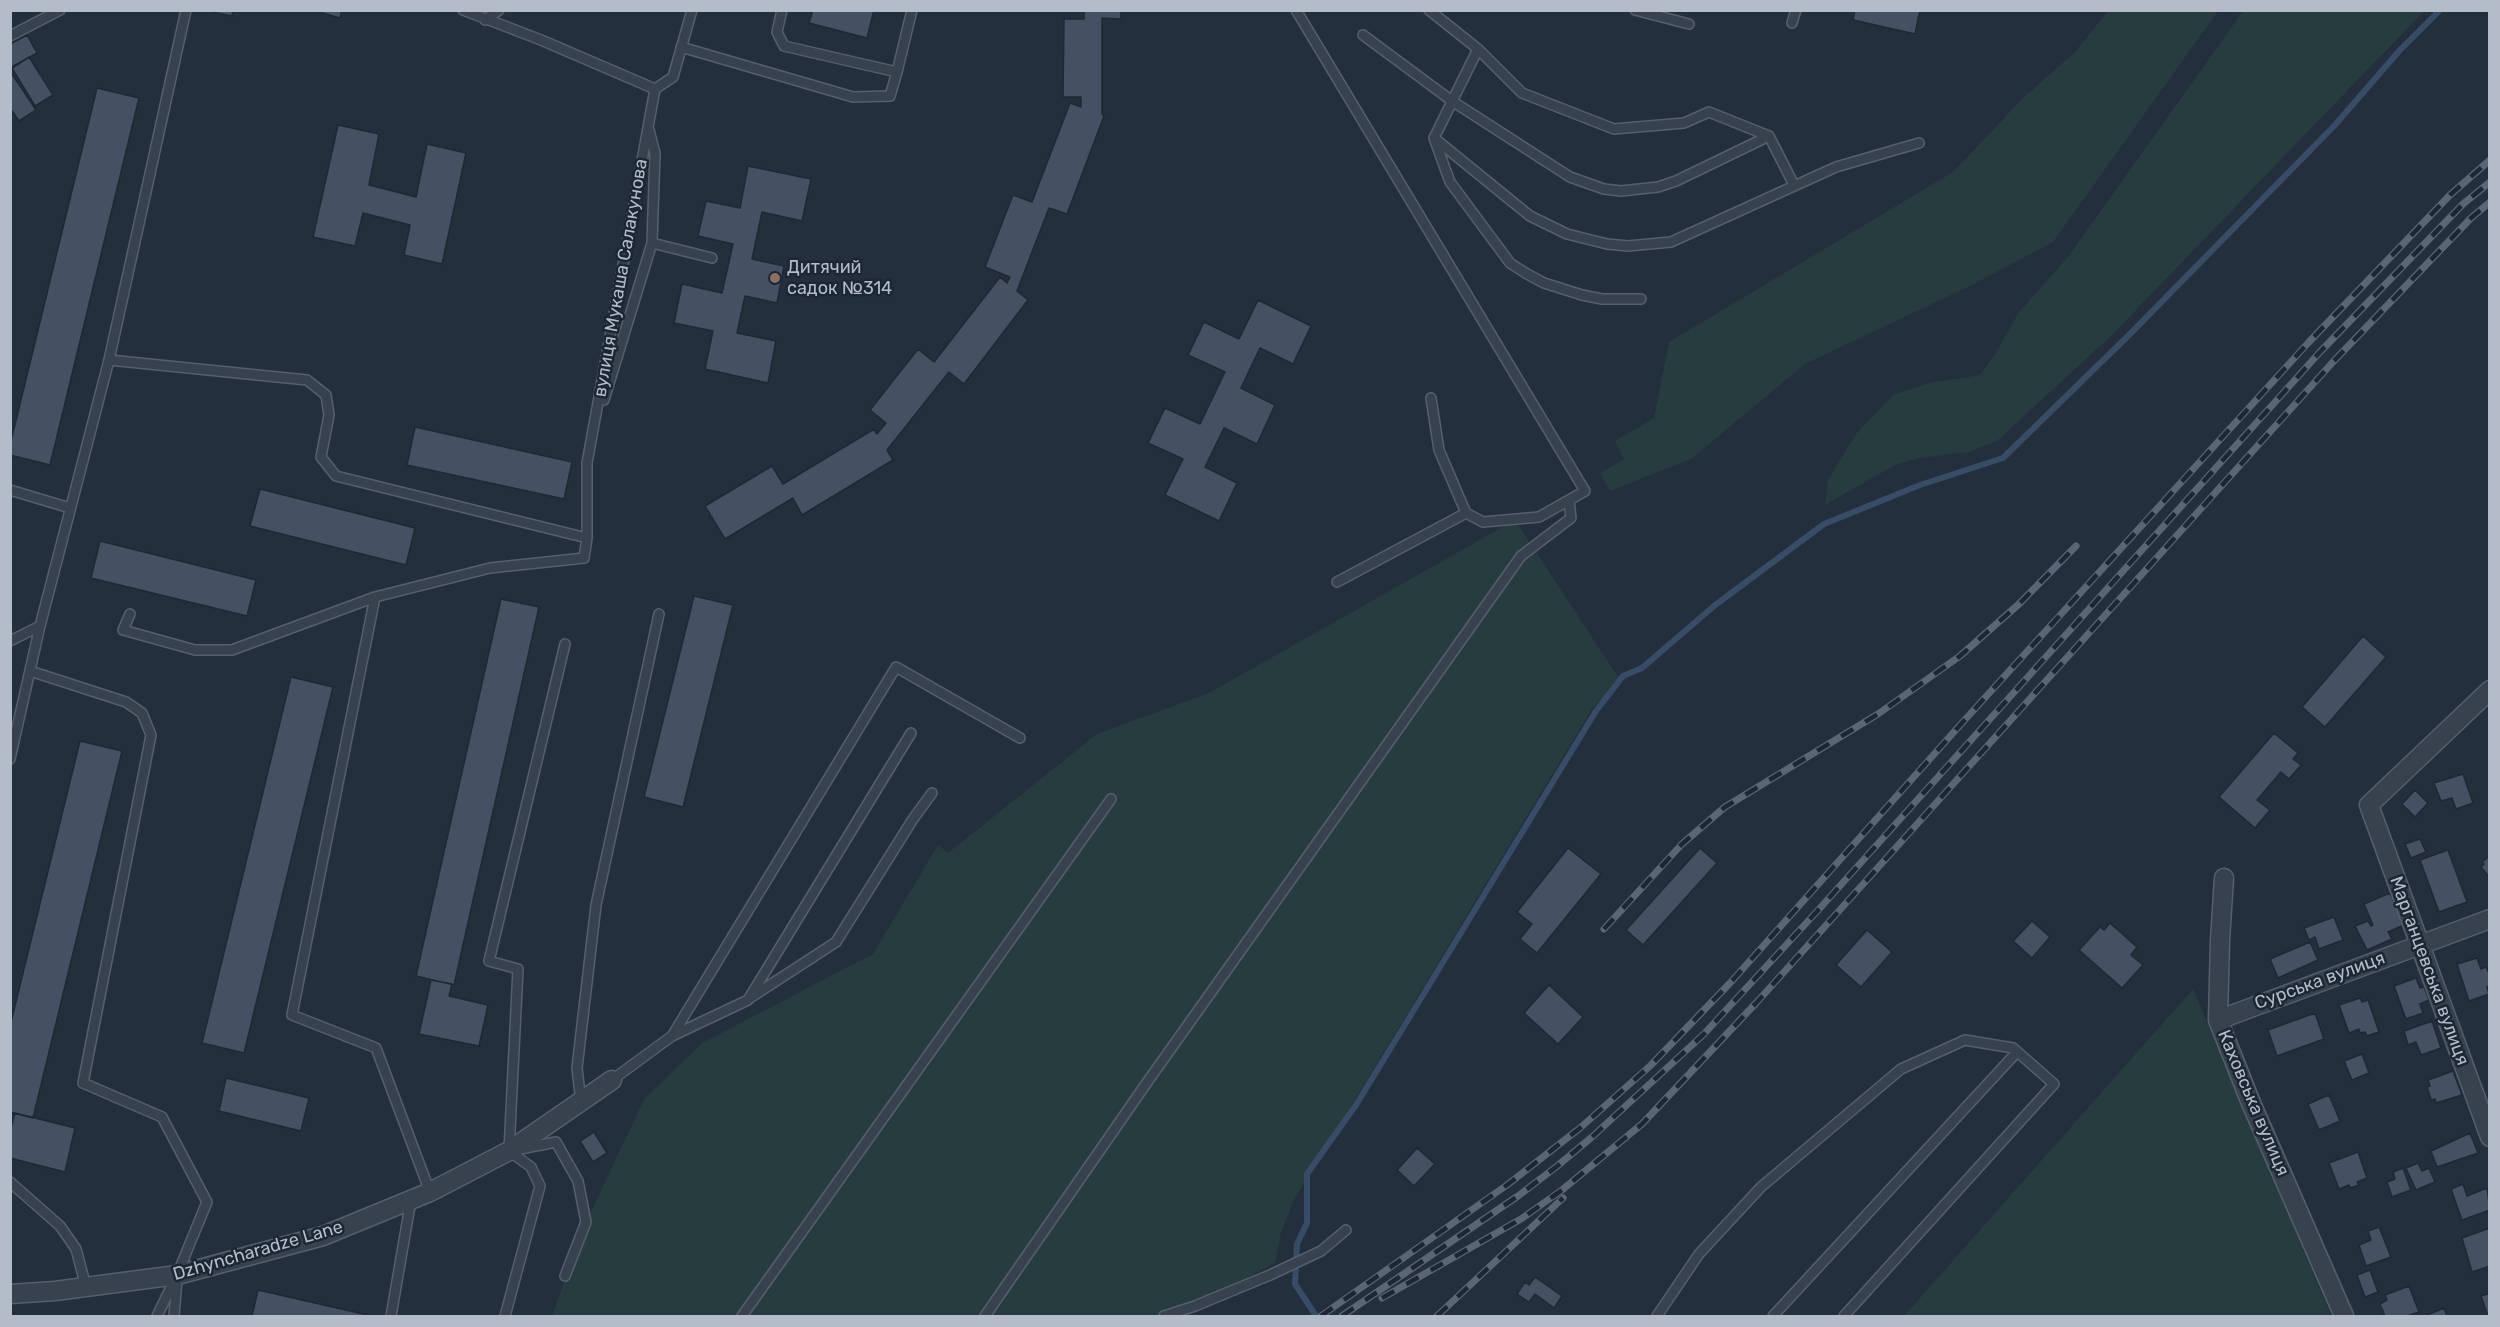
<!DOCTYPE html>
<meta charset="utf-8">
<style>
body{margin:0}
#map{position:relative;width:2500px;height:1327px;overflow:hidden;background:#242f3e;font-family:Rubik,sans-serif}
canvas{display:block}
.frame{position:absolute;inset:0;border:12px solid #b4bcc9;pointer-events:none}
</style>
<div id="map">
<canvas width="2500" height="1327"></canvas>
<div class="frame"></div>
</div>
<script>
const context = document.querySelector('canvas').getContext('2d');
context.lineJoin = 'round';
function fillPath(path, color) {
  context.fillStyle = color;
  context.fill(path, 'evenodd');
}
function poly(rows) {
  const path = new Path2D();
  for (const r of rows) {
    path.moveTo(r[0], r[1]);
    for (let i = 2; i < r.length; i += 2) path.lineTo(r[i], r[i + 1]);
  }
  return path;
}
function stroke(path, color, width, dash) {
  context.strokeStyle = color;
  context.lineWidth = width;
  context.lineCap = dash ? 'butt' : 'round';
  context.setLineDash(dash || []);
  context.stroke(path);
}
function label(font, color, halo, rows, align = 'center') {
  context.font = font + ' Rubik,sans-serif';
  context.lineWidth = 5;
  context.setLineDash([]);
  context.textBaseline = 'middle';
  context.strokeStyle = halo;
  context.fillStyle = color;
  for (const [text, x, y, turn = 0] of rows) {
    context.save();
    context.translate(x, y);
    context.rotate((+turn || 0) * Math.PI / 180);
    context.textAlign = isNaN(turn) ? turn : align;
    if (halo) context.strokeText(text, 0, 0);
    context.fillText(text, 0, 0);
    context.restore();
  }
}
fillPath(poly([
 [2108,11,2218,11,2053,242,1972,285,1805,364,1691,459,1610,491,1600,473,1624,459,1615,441,1654,418,1669,342,1953,172,2022,99,2075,52],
 [2243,11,2424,11,2111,336,1997,441,1969,452,1920,458,1895,465,1825,505,1828,480,1856,434,1893,395,1929,383,1980,375,1995,354,2019,312,2068,257],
 [1515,520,1620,680,1592,709,1294,1200,1281,1232,1275,1263,1195,1306,1164,1316,552,1316,586,1222,645,1098,702,1043,873,954,938,845,948,853,1097,734,1209,693],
 [2193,989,2331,1316,1904,1316]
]), '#263c3f');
stroke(poly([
 [1316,1316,1295,1284,1297,1244,1307,1223,1307,1174,1356,1105,1596,711,1623,676,1642,668,1714,606,1824,524,1920,485,2003,458,2130,334,2335,125,2400,50,2440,10]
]), '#394c67', 6);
const building = poly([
 [213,10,233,10,232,16,212,12,213,10],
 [312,10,342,10,340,18,312,10],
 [813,10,874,10,867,38,809,23,813,10],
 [1084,10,1121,10,1121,19,1102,18,1102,114,1104,116,1067,214,1049,208,1017,291,1028,300,964,384,949,372,887,450,893,460,802,515,793,498,725,539,705,506,772,466,783,484,874,429,877,434,886,423,870,410,918,349,934,362,1000,277,1007,283,1010,277,985,267,1013,195,1032,202,1070,103,1081,107,1081,97,1063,97,1064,19,1084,19,1084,10],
 [1855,10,1920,10,1915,34,1853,20,1855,10],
 [27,35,37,53,10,68,10,44,27,35],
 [29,57,53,95,35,106,12,68,29,57],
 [10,71,36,110,19,121,10,108,10,71],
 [97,88,139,98,50,465,10,455,10,445,97,88],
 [338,125,379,134,369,185,416,197,427,144,466,153,442,264,404,255,410,225,363,213,355,246,313,237,338,125],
 [748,166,811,179,802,221,762,212,752,259,784,266,777,303,745,296,737,333,776,341,768,383,705,369,713,331,674,323,682,284,722,293,733,244,698,236,706,201,740,208,748,166],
 [1258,300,1311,326,1293,364,1260,348,1241,388,1275,405,1257,444,1224,428,1205,467,1237,483,1219,521,1165,495,1183,459,1148,443,1165,408,1200,424,1225,372,1188,355,1204,322,1239,339,1258,300],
 [415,427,572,462,564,499,407,465,415,427],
 [260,489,415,528,406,565,250,526,260,489],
 [100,541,256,580,247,616,91,578,100,541],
 [694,596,733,605,683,807,644,797,694,596],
 [501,599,539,607,454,985,416,976,501,599],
 [2363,636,2386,657,2325,727,2302,707,2363,636],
 [291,677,333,687,244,1053,202,1043,291,677],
 [2274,733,2298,753,2293,759,2301,765,2289,779,2281,772,2257,800,2270,810,2255,828,2219,797,2274,733],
 [80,741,122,751,33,1118,10,1112,10,1026,80,741],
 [2463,774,2473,803,2456,809,2452,798,2441,801,2434,783,2463,774],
 [2415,790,2428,803,2415,817,2402,804,2415,790],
 [2420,839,2426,852,2411,858,2405,844,2420,839],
 [1568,848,1601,874,1537,953,1520,939,1532,924,1517,912,1568,848],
 [1700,848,1717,863,1643,945,1626,930,1700,848],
 [2448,850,2467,902,2439,912,2420,860,2448,850],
 [2490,856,2490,878,2481,867,2484,864,2482,862,2490,856],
 [2390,893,2404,925,2388,932,2392,939,2367,950,2355,926,2368,921,2371,926,2373,925,2364,904,2390,893],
 [2334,917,2343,940,2319,949,2315,937,2309,940,2304,928,2334,917],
 [2032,921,2050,937,2032,958,2013,941,2032,921],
 [2110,923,2137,947,2131,955,2143,965,2122,988,2079,950,2100,927,2104,930,2110,923],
 [1867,930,1892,952,1861,987,1836,965,1867,930],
 [2310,942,2318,960,2278,978,2270,959,2310,942],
 [2477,958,2481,969,2486,967,2490,976,2490,986,2487,987,2489,994,2469,1001,2457,964,2477,958],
 [2416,978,2420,988,2424,987,2429,1000,2420,1004,2423,1013,2406,1019,2394,986,2416,978],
 [431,980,452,984,449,996,488,1005,479,1046,419,1034,431,980],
 [1549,985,1583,1017,1558,1044,1524,1013,1549,985],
 [2360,998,2362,1002,2368,1000,2379,1032,2367,1036,2365,1032,2360,1033,2359,1029,2349,1033,2339,1005,2360,998],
 [2315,1013,2324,1039,2277,1056,2268,1030,2315,1013],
 [2432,1021,2441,1048,2421,1055,2416,1042,2408,1045,2404,1031,2432,1021],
 [2362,1054,2369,1073,2352,1080,2344,1061,2362,1054],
 [2453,1071,2462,1095,2436,1103,2435,1099,2431,1100,2427,1087,2430,1086,2428,1080,2453,1071],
 [226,1078,309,1098,301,1131,219,1111,226,1078],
 [2329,1095,2340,1121,2319,1130,2308,1104,2329,1095],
 [15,1113,75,1128,65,1172,10,1158,10,1131,15,1113],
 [594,1132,607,1153,593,1162,580,1141,594,1132],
 [2470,1133,2478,1153,2437,1167,2431,1151,2470,1133],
 [1417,1148,1435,1164,1414,1186,1397,1170,1417,1148],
 [2358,1152,2367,1178,2357,1182,2359,1185,2350,1188,2349,1185,2339,1189,2329,1163,2358,1152],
 [2418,1163,2422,1171,2429,1168,2435,1182,2416,1190,2406,1168,2418,1163],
 [2403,1168,2411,1190,2392,1197,2387,1182,2395,1179,2393,1172,2403,1168],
 [2463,1184,2467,1196,2487,1188,2490,1210,2462,1220,2451,1189,2463,1184],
 [2379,1227,2391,1257,2366,1266,2359,1245,2371,1240,2368,1231,2379,1227],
 [2490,1228,2490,1266,2472,1272,2462,1238,2490,1228],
 [2370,1270,2378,1292,2365,1297,2357,1275,2370,1270],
 [1535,1277,1562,1296,1554,1308,1535,1294,1529,1302,1517,1294,1525,1282,1529,1285,1535,1277],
 [2409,1286,2419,1312,2407,1316,2385,1316,2380,1304,2387,1300,2385,1295,2409,1286],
 [258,1290,372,1316,376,1316,252,1316,258,1290],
 [2490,1293,2490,1316,2488,1316,2481,1296,2490,1293],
 [2444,1308,2447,1316,2427,1316,2427,1315,2444,1308]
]);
fillPath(building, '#455162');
stroke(building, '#1f2835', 1.5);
const service = poly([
 [463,10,541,40,655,89],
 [782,10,777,32,784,46,897,72,912,10],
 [1296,10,1585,491,1539,517,1483,522,1466,513,1439,450,1431,398],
 [1429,10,1478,49,1522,93,1614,129,1684,123,1709,112,1769,136,1794,185],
 [1635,10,1689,24],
 [485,20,499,10],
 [1792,23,1796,10],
 [1363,35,1452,101,1570,177,1604,189,1621,191,1658,187,1676,181,1769,136],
 [10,36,60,10],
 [681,47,853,97,890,96,897,72],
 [1478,49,1434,138,1450,182,1510,263,1527,274,1544,283,1582,295,1602,299,1641,299],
 [1434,138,1530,216,1567,234,1607,244,1628,246,1671,242,1836,167,1919,143],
 [652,243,712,258],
 [109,360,307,380,326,395,329,415,321,457,336,476,587,538],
 [604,400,652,243,655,153,649,130],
 [10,490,70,508],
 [1337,582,1466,513],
 [375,597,292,1015,376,1048,430,1192],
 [130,614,123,630,195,650,232,650,375,597,490,568,584,558,587,538,587,463,655,89,673,77,692,10],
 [10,641,40,626],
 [30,671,126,702,142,713,151,735,83,1083,162,1117,207,1202,177,1275,157,1316],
 [10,759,40,626,109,360,186,10],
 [750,998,836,942,913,819,932,793],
 [672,1036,748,1000,911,733],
 [612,1080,672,1036,896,667,1020,738],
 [581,1102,577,1068,596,905,659,614],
 [520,1149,556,1142,578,1181,586,1222,565,1276],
 [509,1151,518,969,489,961,565,644],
 [10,1182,60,1226,76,1249,86,1287],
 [174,1316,177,1280],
 [391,1316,411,1200],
 [505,1316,540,1186,531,1167,509,1151],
 [742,1316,1111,799],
 [985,1316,1148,1081,1521,556,1571,518,1569,500],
 [1164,1316,1195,1306,1270,1275,1321,1251,1346,1230],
 [1657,1316,1699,1254,1761,1187,1901,1069,1965,1040,2013,1048,2054,1084,1844,1316],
 [1773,1316,2017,1052]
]);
const minor = poly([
 [2490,690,2369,805,2490,1137],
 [2224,878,2220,940,2218,1020,2251,1103,2344,1316],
 [2218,1020,2490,919],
 [10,1294,55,1291,177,1275,323,1236,430,1192,509,1151,612,1080]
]);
stroke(service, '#565f6c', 12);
stroke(minor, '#565f6c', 21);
stroke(service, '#38414e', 9);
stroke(minor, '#38414e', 18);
const rail = poly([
 [1604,929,1682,844,1725,807,1878,714,1960,656,2019,604,2076,546],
 [1382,1298,1521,1219,1562,1190,1642,1124,1757,1002,2332,363,2471,218,2490,202],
 [1321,1316,1507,1185,1580,1128,1650,1066,1731,982,1961,724,2308,343,2450,195,2490,160],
 [1342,1316,1518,1196,1556,1167,1592,1137,1704,1034,1821,907,2320,352,2463,204,2490,182],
 [1437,1316,1563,1198]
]);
stroke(rail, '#5a6575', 7);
stroke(rail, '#1d2633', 4.5, [14]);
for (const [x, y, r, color] of [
 [775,278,6,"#8d6e63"]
]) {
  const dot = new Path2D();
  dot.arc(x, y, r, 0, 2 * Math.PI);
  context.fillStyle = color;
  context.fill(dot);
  stroke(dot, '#1d2633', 2);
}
label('18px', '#b4bcc9', '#1d2633', [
 ["Дитячий",787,268],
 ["садок №314",787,289]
], 'left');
label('18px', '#b4bcc9', '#1d2633', [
 ["вулиця Мукаша Салакунова",621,278,-80],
 ["Марганцевська вулиця",2429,971,70],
 ["Сурська вулиця",2320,981,-20],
 ["Каховська вулиця",2253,1103,67],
 ["Dzhyncharadze Lane",258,1251,-16]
]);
</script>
